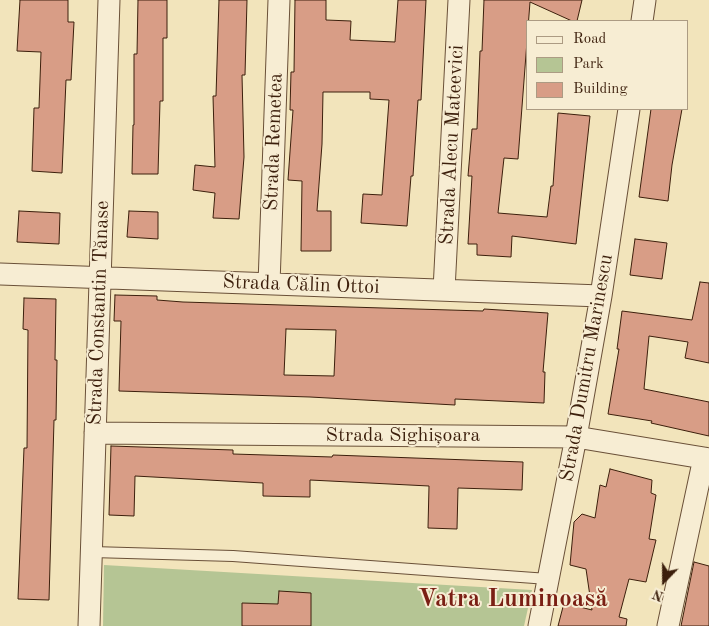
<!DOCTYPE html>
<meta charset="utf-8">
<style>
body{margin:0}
#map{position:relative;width:709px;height:626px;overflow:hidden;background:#f2e4bb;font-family:"Old Standard TT",serif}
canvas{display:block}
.legend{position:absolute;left:526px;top:20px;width:162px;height:90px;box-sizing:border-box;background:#f7edd3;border:1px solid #ac9b83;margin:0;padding:6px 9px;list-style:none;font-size:15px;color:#3c1f0c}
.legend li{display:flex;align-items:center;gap:10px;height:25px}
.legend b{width:25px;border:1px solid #ac9b83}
.north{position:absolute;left:639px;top:556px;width:50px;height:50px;-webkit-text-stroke:4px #f7edd3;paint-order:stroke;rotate:202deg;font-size:14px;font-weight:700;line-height:20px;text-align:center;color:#3c1f0c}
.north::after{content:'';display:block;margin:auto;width:18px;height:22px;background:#3c1f0c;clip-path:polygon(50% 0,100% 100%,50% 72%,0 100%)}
</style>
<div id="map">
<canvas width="709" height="626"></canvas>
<ul class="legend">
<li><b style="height:6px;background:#f7edd3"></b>Road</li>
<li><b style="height:14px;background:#b5c594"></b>Park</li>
<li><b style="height:14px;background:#d89d86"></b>Building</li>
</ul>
<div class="north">N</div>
</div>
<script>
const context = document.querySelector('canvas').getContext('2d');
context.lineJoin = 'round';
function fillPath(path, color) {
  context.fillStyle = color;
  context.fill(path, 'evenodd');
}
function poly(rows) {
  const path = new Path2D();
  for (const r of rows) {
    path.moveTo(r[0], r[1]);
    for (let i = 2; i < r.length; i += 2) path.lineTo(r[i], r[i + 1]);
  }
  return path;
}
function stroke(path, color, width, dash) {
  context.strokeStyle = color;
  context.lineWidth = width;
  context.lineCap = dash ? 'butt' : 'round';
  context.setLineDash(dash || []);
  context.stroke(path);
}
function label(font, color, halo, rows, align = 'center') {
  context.font = font + ' "Old Standard TT",serif';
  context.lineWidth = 4;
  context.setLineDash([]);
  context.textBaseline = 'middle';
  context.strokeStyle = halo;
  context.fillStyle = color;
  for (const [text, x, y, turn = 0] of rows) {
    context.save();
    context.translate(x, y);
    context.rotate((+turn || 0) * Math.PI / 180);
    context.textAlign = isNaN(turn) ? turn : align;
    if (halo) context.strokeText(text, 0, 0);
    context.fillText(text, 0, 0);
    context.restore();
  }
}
fillPath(poly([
 [104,565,532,590,524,626,103,626]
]), '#b5c594');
const building = poly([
 [20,0,68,0,68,22,74,22,71,80,66,80,62,173,32,171,34,108,39,108,41,52,17,51,20,0],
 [138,0,167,0,167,38,163,38,163,101,160,101,158,174,132,174,133,125,134,125,134,54,137,54,138,0],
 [219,0,247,0,245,75,242,75,244,157,239,219,213,218,215,193,193,190,195,165,215,167,213,96,216,96,219,0],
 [295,0,326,0,326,20,351,21,350,40,395,42,398,0,426,0,421,100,418,100,413,176,411,176,407,226,361,223,363,194,382,195,389,100,370,99,370,92,323,92,322,144,317,211,331,211,331,251,301,251,302,181,288,180,293,110,290,110,291,72,294,72,295,0],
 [484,0,582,0,577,21,572,21,530,2,518,159,504,158,498,213,547,217,551,186,553,186,558,113,590,116,576,244,512,236,511,257,477,255,477,244,468,244,472,176,468,176,472,129,477,129,480,51,482,51,484,0],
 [651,109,682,109,672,165,668,201,639,197,651,109],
 [19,211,60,213,59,244,17,242,19,211],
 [129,211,158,212,158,239,127,237,129,211],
 [635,239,667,243,662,279,630,275,635,239],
 [700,282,709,283,709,363,685,358,688,342,649,336,644,389,709,402,709,436,651,423,652,421,608,414,619,349,617,349,622,311,692,320,700,282],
 [115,295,157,296,157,300,183,302,483,311,484,309,548,313,543,372,545,372,544,403,455,399,455,405,310,397,119,391,121,321,114,321,115,295],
 [286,329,336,330,334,376,284,375,286,329],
 [24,298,56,299,55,360,57,360,56,420,54,420,49,600,18,599,24,448,27,448,28,330,23,329,24,298],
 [111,446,233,450,233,454,332,457,333,455,523,462,522,490,458,488,457,529,428,528,429,486,310,480,310,497,263,496,263,483,135,476,134,516,109,515,111,446],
 [610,469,652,480,651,493,656,495,649,539,656,540,646,582,629,579,619,617,627,619,626,626,558,626,564,603,592,610,586,569,570,565,574,522,582,514,595,518,600,485,606,487,610,469],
 [694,562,709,566,709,626,681,626,694,562],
 [279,591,311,593,311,626,242,626,242,603,278,604,279,591]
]);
fillPath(building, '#d89d86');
stroke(building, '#3c1f0c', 1);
const lane = poly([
 [92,552,233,556,548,579]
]);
const street = poly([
 [642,21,645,0],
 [0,274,601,296],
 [269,284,279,0],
 [444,290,459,0],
 [95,433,576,437,709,459],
 [89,626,109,0],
 [539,626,576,437,601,296,629,109],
 [668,626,704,458]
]);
stroke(lane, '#6a5038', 12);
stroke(street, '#6a5038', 23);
stroke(lane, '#f7edd3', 10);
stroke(street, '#f7edd3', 21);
label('20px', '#3c1f0c', '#f7edd3', [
 ["Strada Remetea",274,142,-88],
 ["Strada Alecu Mateevici",452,145,-87],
 ["Strada Călin Ottoi",301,285,2],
 ["Strada Constantin Tănase",99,313,-88],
 ["Strada Dumitru Marinescu",587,368,-80],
 ["Strada Sighișoara",403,436]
]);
label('bold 25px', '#7a1f14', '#f7edd3', [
 ["Vatra Luminoasă",513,599]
]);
</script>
